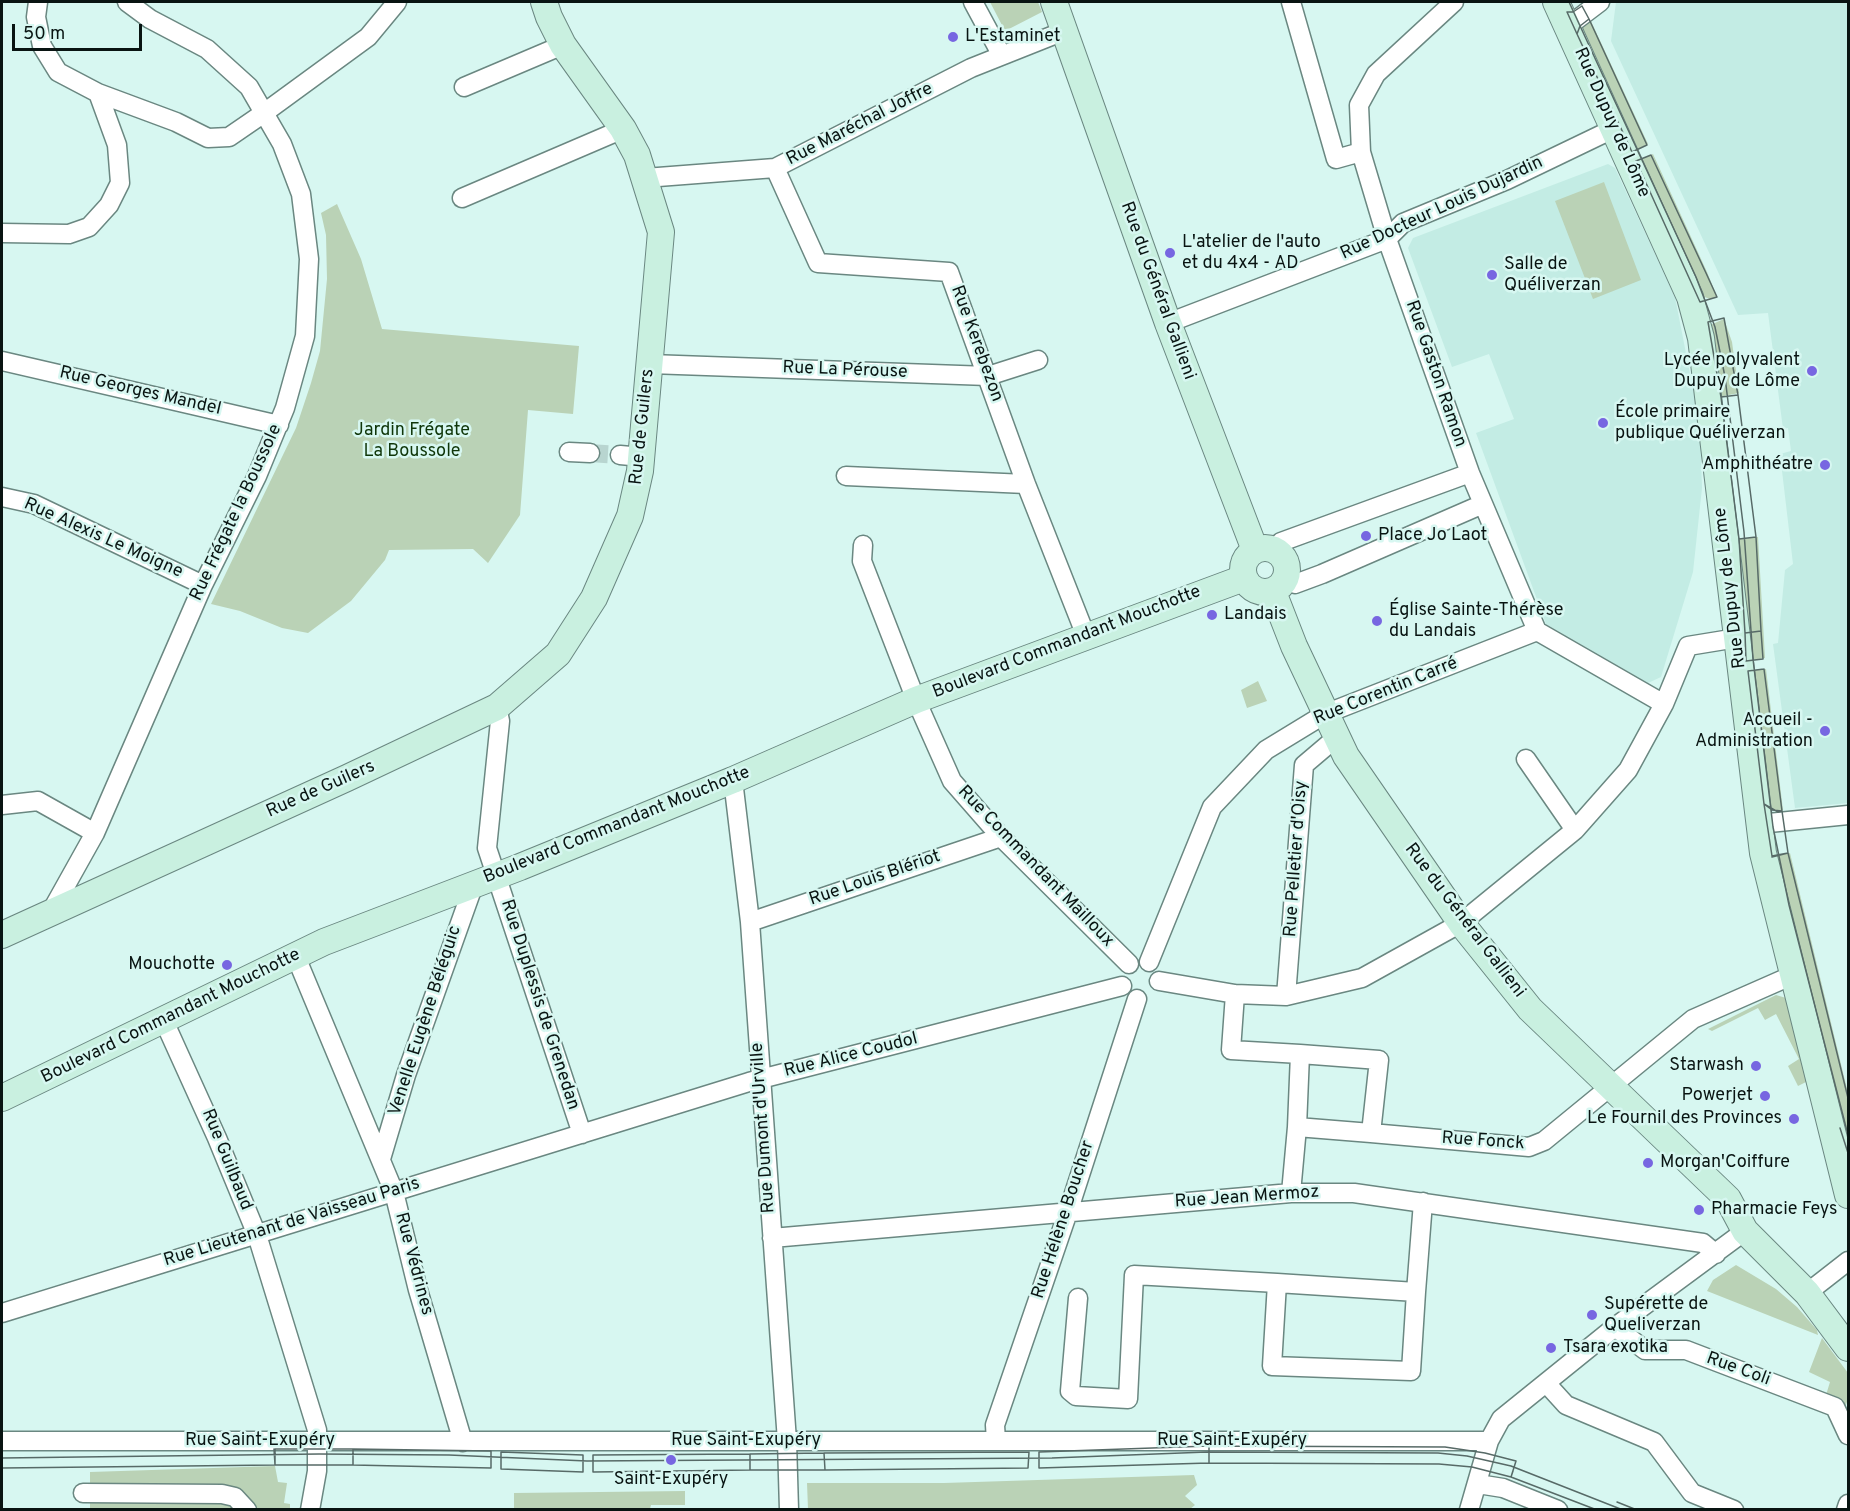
<!DOCTYPE html>
<meta charset="utf-8">
<style>
body{margin:0}
#map{position:relative;width:1850px;height:1511px;overflow:hidden;background:#d7f7f1;font-family:Overpass,sans-serif}
canvas{display:block}
.frame{position:absolute;inset:0;border:3px solid #091412;pointer-events:none}
.scale{position:absolute;left:12px;top:24px;width:130px;height:27px;box-sizing:border-box;border:3px solid #091412;border-top:0;padding-left:8px;font-size:18px;line-height:21px;white-space:nowrap;color:#091412;-webkit-text-stroke:4px #d7f7f1;paint-order:stroke}
</style>
<div id="map">
<canvas width="1850" height="1511"></canvas>
<div class="frame"></div>
<div class="scale">50 m</div>
</div>
<script>
const context = document.querySelector('canvas').getContext('2d');
context.lineJoin = 'round';
function fillPath(path, color) {
  context.fillStyle = color;
  context.fill(path, 'evenodd');
}
function poly(rows) {
  const path = new Path2D();
  for (const r of rows) {
    if (r.length === 3) {
      path.moveTo(r[0] + r[2], r[1]);
      path.arc(r[0], r[1], r[2], 0, 2 * Math.PI);
      continue;
    }
    path.moveTo(r[0], r[1]);
    for (let i = 2; i < r.length; i += 2) path.lineTo(r[i], r[i + 1]);
  }
  return path;
}
function stroke(path, color, width, dash) {
  context.strokeStyle = color;
  context.lineWidth = width;
  context.lineCap = dash ? 'butt' : 'round';
  context.setLineDash(dash || []);
  context.stroke(path);
}
function label(font, color, halo, rows, align = 'center') {
  context.font = font + ' Overpass,sans-serif';
  context.lineWidth = 5;
  context.setLineDash([]);
  context.textBaseline = 'middle';
  context.strokeStyle = halo;
  context.fillStyle = color;
  for (const [text, x, y, turn = 0] of rows) {
    context.save();
    context.translate(x, y);
    context.rotate((+turn || 0) * Math.PI / 180);
    context.textAlign = isNaN(turn) ? turn : align;
    if (halo) context.strokeText(text, 0, 0);
    context.fillText(text, 0, 0);
    context.restore();
  }
}
fillPath(poly([
 [1616,2,1848,2,1848,803,1795,808,1773,644,1778,643,1785,570,1793,564,1780,454,1791,451,1788,428,1783,429,1768,313,1738,315,1611,41],
 [1608,164,1615,168,1675,297,1700,425,1702,488,1693,572,1661,677,1648,683,1546,624,1476,433,1514,419,1489,354,1452,367,1408,248,1413,238]
]), '#c3ece4');
fillPath(poly([
 [990,2,1038,2,1042,12,1005,31],
 [1590,19,1648,144,1629,153,1578,30],
 [1653,154,1707,272,1717,297,1710,299,1699,295,1634,163],
 [1604,182,1641,280,1593,299,1555,201],
 [337,204,361,259,382,329,579,346,573,414,528,410,520,515,488,563,473,549,389,550,385,560,351,601,308,633,282,628,240,611,211,604,296,428,311,383,320,351,327,279,326,235,321,213],
 [1724,319,1732,342,1739,393,1713,398,1708,326],
 [1758,537,1765,658,1744,661,1730,540],
 [1766,669,1783,810,1778,812,1769,809,1745,671],
 [1258,681,1267,701,1247,708,1241,690],
 [1790,853,1848,1093,1848,1176,1769,857],
 [1776,995,1786,998,1808,1081,1798,1086,1788,1066,1799,1059,1776,1014,1765,1020,1758,1008,1712,1031,1708,1029],
 [1736,1265,1776,1289,1797,1307,1817,1330,1818,1335,1707,1291,1713,1280],
 [1822,1338,1848,1373,1848,1399,1843,1413,1826,1395,1830,1382,1809,1372],
 [275,1466,278,1482,287,1483,284,1503,290,1504,290,1509,90,1509,90,1472],
 [1194,1475,1197,1485,1185,1496,1195,1505,1190,1509,808,1509,807,1483,944,1483],
 [685,1491,685,1505,651,1505,650,1509,514,1509,514,1493]
]), '#bad2b6');
stroke(poly([
 [590,453,620,455]
]), '#b8d5d0', 18, [18, 9]);
const street = poly([
 [38,2,36,17,42,46,58,72,98,93,176,122,208,138,229,137,264,113,368,37,397,2],
 [973,2,1001,54],
 [1291,2,1336,159,1361,152],
 [1454,2,1376,74,1359,105,1361,152,1387,239,1470,473,1537,631,1664,704],
 [1567,27,1600,2],
 [464,87,563,45],
 [775,168,818,263,949,272,1026,484,1086,636],
 [645,178,775,168,971,68,1064,31],
 [462,198,623,129],
 [2,233,69,234,89,227,109,205,120,183,117,145,98,93],
 [1168,323,1387,239,1403,223,1507,180,1613,129],
 [2,361,279,425],
 [650,364,988,376,1038,360],
 [569,452,590,453],
 [620,455,642,457],
 [846,476,1026,484],
 [2,497,34,504,203,585],
 [863,545,862,561,916,700,952,781,1001,837,1129,964],
 [1274,549,1281,542,1470,473],
 [1285,580,1295,584,1322,574,1483,504],
 [497,707,500,721,487,848,582,1134],
 [1526,759,1575,830],
 [733,780,750,922,787,1441,789,1510],
 [2,805,38,801,95,833],
 [1759,824,1848,815],
 [52,910,95,833,203,585,257,476,285,408,305,336,309,259,301,194,282,144,249,87,207,49,150,19,127,2],
 [750,922,1001,837],
 [296,957,394,1192,418,1290,463,1442],
 [1149,962,1212,807,1266,750,1325,714,1537,631],
 [1159,981,1235,994,1286,996,1362,978,1461,923,1575,830,1628,770,1664,704,1688,646,1737,638],
 [1235,994,1231,1050,1300,1054],
 [1286,996,1304,765,1337,737],
 [164,1021,217,1138,257,1235,317,1430,317,1471,310,1510],
 [1371,1133,1529,1147,1544,1141,1693,1019,1793,975],
 [381,1159,406,1075,474,884],
 [1291,1193,1297,1127,1371,1133,1379,1060,1300,1054,1297,1127],
 [772,1238,1291,1193,1354,1193,1703,1243,1716,1254],
 [1277,1283,1416,1292,1411,1371,1272,1366,1277,1283],
 [1416,1292,1423,1202],
 [1807,1293,1848,1261],
 [1078,1298,1070,1391,1076,1396,1128,1399,1134,1275,1277,1283],
 [2,1313,749,1082,1122,986],
 [1615,1327,1645,1350,1686,1350,1835,1407,1848,1435],
 [1546,1383,1566,1405,1654,1442,1692,1493,1734,1510],
 [2,1441,1489,1441],
 [996,1441,995,1425,1068,1212,1137,999],
 [1478,1484,1503,1488,1558,1510],
 [83,1493,222,1494,235,1497,247,1510],
 [1469,1510,1489,1441,1501,1419,1615,1327,1745,1231],
 [1846,1510,1848,1504]
]);
const secondary = poly([
 [1054,2,1168,323,1255,550],
 [1556,2,1690,297,1701,338,1763,853,1848,1195],
 [1265,570,22],
 [1273,592,1294,646,1346,756,1461,923,1530,1009,1728,1199,1745,1231,1807,1293,1848,1348],
 [2,935,347,778,497,707,558,654,594,598,630,516,640,471,661,232,637,155,623,129,563,45,549,17,544,2],
 [2,1098,324,942,520,867,733,780,916,700,1244,578]
]);
stroke(street, '#6a8781', 21);
stroke(secondary, '#6a8781', 28);
stroke(street, '#fff', 18);
stroke(secondary, '#c9f0e0', 26);
stroke(poly([
 [1569,2,1696,277,1715,327,1725,377,1744,532,1753,659,1773,827,1789,905,1848,1135],
 [1582,6,1589,19,1580,26,1577,34,1567,12,1573,12,1582,6],
 [1589,19,1647,145,1632,152,1577,34,1580,26,1589,19],
 [1651,155,1706,273,1717,297,1700,302,1636,161,1651,155],
 [1724,318,1738,395,1721,397,1708,322,1724,318],
 [1738,395,1756,537,1739,539,1721,397,1738,395],
 [1756,537,1761,631,1745,633,1739,539,1756,537],
 [1761,631,1763,659,1746,661,1745,633,1761,631],
 [1764,669,1782,811,1778,812,1764,804,1748,671,1764,669],
 [1764,804,1772,810,1782,811,1788,853,1772,856,1764,804],
 [1772,857,1788,853,1848,1098],
 [1840,1128,1848,1153],
 [1209,1446,1445,1447,1485,1453,1516,1461,1511,1477,1472,1467,1439,1464,1209,1463,1209,1446],
 [1209,1446,1209,1463,1039,1468,1039,1452,1209,1446],
 [275,1449,353,1449,353,1465,275,1465,275,1449],
 [353,1449,491,1451,491,1468,353,1465,353,1449],
 [501,1452,583,1455,583,1472,501,1469,501,1452],
 [1029,1452,1028,1468,825,1470,824,1453,1029,1452],
 [824,1453,825,1470,750,1470,750,1454,824,1453],
 [750,1454,750,1470,593,1472,593,1455,750,1454],
 [2,1458,319,1454,449,1455,587,1461,1052,1458,1207,1452,1438,1453,1467,1456,1511,1466,1623,1510],
 [2,1468,275,1465,274,1449],
 [1513,1471,1511,1477,1597,1510],
 [1617,1502,1637,1510]
]), '#576a67', 1.5);
for (const [x, y, r, color] of [
 [953,37,6,"#7766e1"],
 [1170,253,6,"#7766e1"],
 [1492,275,6,"#7766e1"],
 [1812,371,6,"#7766e1"],
 [1603,423,6,"#7766e1"],
 [1825,465,6,"#7766e1"],
 [1366,536,6,"#7766e1"],
 [1212,615,6,"#7766e1"],
 [1377,621,6,"#7766e1"],
 [1825,731,6,"#7766e1"],
 [227,965,6,"#7766e1"],
 [1756,1066,6,"#7766e1"],
 [1765,1096,6,"#7766e1"],
 [1794,1119,6,"#7766e1"],
 [1648,1163,6,"#7766e1"],
 [1699,1210,6,"#7766e1"],
 [1592,1315,6,"#7766e1"],
 [1551,1348,6,"#7766e1"],
 [671,1460,6,"#7766e1"]
]) {
  const dot = new Path2D();
  dot.arc(x, y, r, 0, 2 * Math.PI);
  context.fillStyle = color;
  context.fill(dot);
  stroke(dot, '#d7f7f1', 2);
}
label('18px', '#091412', '#d7f7f1', [
 ["L'Estaminet",965,37],
 ["L'atelier de l'auto",1182,243],
 ["et du 4x4 - AD",1182,264],
 ["Salle de",1504,265],
 ["Quéliverzan",1504,286],
 ["Lycée polyvalent",1800,361,"right"],
 ["Dupuy de Lôme",1800,382,"right"],
 ["École primaire",1615,413],
 ["publique Quéliverzan",1615,434],
 ["Amphithéatre",1813,465,"right"],
 ["Place Jo Laot",1378,536],
 ["Église Sainte-Thérèse",1389,611],
 ["du Landais",1389,632],
 ["Landais",1224,615],
 ["Accueil -",1813,721,"right"],
 ["Administration",1813,742,"right"],
 ["Mouchotte",215,965,"right"],
 ["Starwash",1744,1066,"right"],
 ["Powerjet",1753,1096,"right"],
 ["Le Fournil des Provinces",1782,1119,"right"],
 ["Morgan'Coiffure",1660,1163],
 ["Pharmacie Feys",1711,1210],
 ["Supérette de",1604,1305],
 ["Queliverzan",1604,1326],
 ["Tsara exotika",1563,1348],
 ["Saint-Exupéry",671,1480,"center"]
], 'left');
label('18px', '#091412', '#d7f7f1', [
 ["Rue Dupuy de Lôme",1611,123,66],
 ["Rue Maréchal Joffre",860,125,-27],
 ["Rue Docteur Louis Dujardin",1442,209,-25],
 ["Rue du Général Gallieni",1157,291,70],
 ["Rue Kerebezon",976,344,70],
 ["Rue La Pérouse",845,371,2],
 ["Rue Gaston Ramon",1435,374,71],
 ["Rue Georges Mandel",140,392,13],
 ["Rue de Guilers",643,427,-84],
 ["Rue Frégate la Boussole",237,513,-65],
 ["Rue Alexis Le Moigne",103,539,24],
 ["Rue Dupuy de Lôme",1731,588,-97],
 ["Boulevard Commandant Mouchotte",1067,643,-21],
 ["Rue Corentin Carré",1386,692,-22],
 ["Rue de Guilers",321,790,-24],
 ["Boulevard Commandant Mouchotte",617,826,-22],
 ["Rue Pelletier d'Oisy",1297,859,-86],
 ["Rue Commandant Mailloux",1035,867,46],
 ["Rue Louis Blériot",875,879,-19],
 ["Rue du Général Gallieni",1464,921,53],
 ["Rue Duplessis de Grenedan",539,1005,72],
 ["Boulevard Commandant Mouchotte",171,1017,-26],
 ["Venelle Eugène Béléguic",426,1021,-72],
 ["Rue Alice Coudol",851,1056,-14],
 ["Rue Dumont d'Urville",764,1128,-94],
 ["Rue Fonck",1483,1142,4],
 ["Rue Guilbaud",226,1160,68],
 ["Rue Jean Mermoz",1247,1198,-4],
 ["Rue Hélène Boucher",1064,1220,-72],
 ["Rue Lieutenant de Vaisseau Paris",292,1223,-17],
 ["Rue Védrines",413,1264,75],
 ["Rue Coli",1738,1370,20],
 ["Rue Saint-Exupéry",260,1441],
 ["Rue Saint-Exupéry",746,1441],
 ["Rue Saint-Exupéry",1232,1441]
]);
label('18px', '#0f3609', '#d7f7f1', [
 ["Jardin Frégate",412,431],
 ["La Boussole",412,452]
]);
</script>
